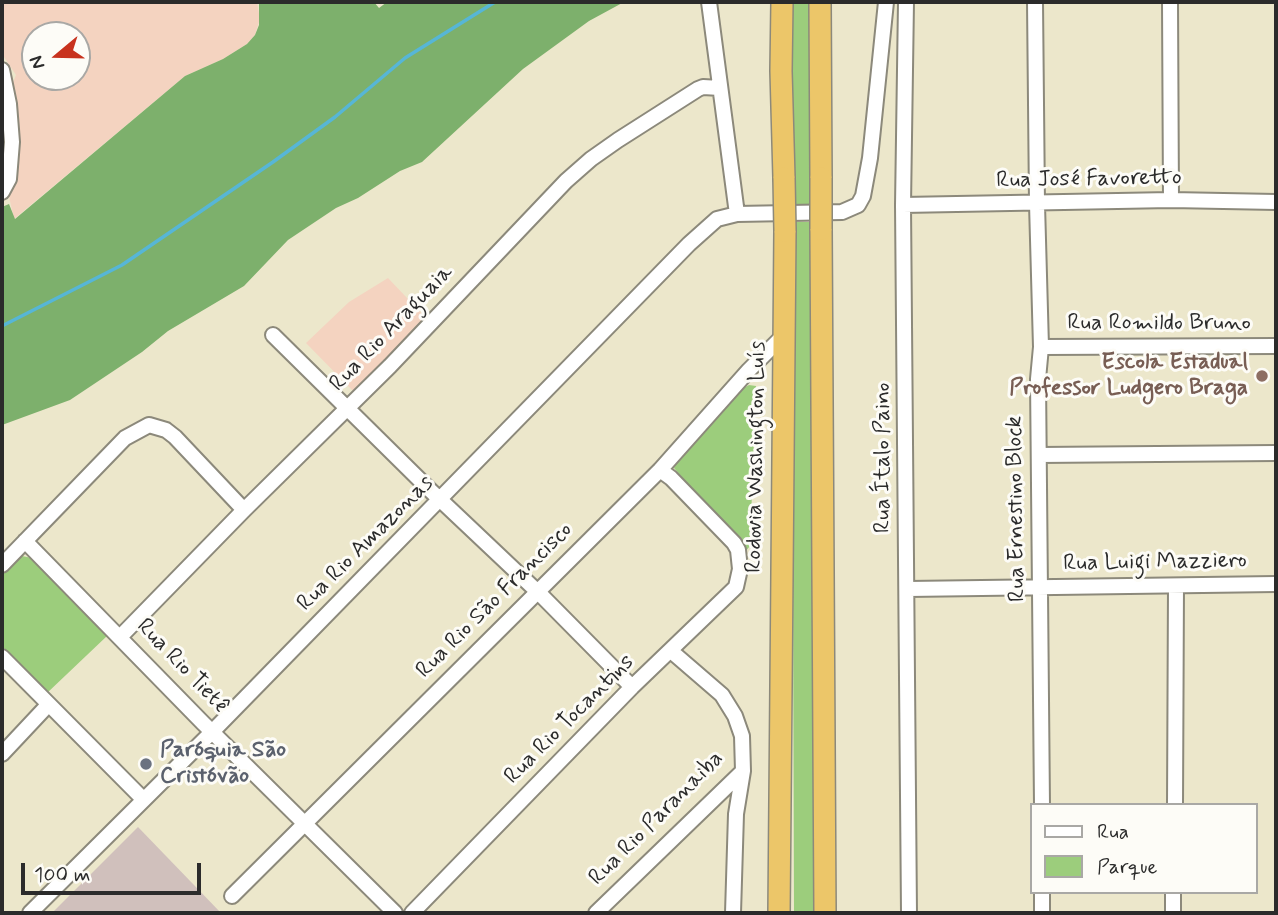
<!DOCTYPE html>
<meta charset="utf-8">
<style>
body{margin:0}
#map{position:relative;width:1278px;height:915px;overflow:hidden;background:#ece7cb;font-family:Mynerve,sans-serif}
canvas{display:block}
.frame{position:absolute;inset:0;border:4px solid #2b2b2b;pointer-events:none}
.legend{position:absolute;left:1030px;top:803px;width:228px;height:91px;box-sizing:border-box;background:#fdfcf7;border:2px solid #a9a8a5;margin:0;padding:9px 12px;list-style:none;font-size:21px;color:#2b2b2b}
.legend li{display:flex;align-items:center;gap:14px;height:35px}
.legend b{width:35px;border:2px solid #a9a8a5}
.north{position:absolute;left:21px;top:21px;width:70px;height:70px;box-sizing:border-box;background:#fdfcf7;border:2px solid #a9a8a5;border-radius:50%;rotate:251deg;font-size:19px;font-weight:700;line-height:28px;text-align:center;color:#2b2b2b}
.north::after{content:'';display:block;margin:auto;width:24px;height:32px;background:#c8321e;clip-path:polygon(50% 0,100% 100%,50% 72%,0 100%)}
.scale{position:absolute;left:21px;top:863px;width:180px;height:32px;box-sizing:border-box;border:4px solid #2b2b2b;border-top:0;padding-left:9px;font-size:21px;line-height:24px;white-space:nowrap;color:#2b2b2b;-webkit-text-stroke:5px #fdfcf7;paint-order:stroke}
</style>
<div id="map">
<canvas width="1278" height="915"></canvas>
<div class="frame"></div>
<ul class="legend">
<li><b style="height:9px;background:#fff"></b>Rua</li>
<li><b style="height:19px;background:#9ccd7c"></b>Parque</li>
</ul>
<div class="north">N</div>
<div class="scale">100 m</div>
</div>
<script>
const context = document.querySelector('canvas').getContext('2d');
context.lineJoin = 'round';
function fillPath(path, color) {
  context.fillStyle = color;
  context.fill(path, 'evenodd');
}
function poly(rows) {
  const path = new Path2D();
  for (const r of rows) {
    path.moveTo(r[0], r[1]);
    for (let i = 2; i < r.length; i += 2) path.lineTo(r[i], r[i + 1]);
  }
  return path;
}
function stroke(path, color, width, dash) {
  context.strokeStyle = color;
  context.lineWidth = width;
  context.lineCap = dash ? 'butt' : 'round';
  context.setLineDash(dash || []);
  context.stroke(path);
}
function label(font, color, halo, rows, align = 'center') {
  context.font = font + ' Mynerve,sans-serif';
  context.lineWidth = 6;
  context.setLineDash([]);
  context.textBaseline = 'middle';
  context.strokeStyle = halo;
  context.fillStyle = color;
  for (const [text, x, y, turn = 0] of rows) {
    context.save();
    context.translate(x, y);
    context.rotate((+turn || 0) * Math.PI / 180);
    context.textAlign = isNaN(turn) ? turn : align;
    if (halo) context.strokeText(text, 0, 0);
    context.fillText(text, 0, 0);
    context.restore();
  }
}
fillPath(poly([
 [3,2,257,2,260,19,255,35,247,44,223,59,185,76,14,219,8,192,11,87,16,75,4,57],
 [35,35,77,35,77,77,35,77],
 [388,278,428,320,353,391,306,343,349,302]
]), '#f4d3c0');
fillPath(poly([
 [138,827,221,913,52,913]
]), '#d0c0bc');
fillPath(poly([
 [792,2,812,2,815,206,794,205],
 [792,222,815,222,821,913,794,913],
 [749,385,756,386,750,546,745,552,674,468,676,462,738,391],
 [22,556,32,558,107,636,46,694,2,646,2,574,17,558]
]), '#9ccd7c');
fillPath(poly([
 [259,2,374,2,379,8,387,2,624,2,589,21,523,69,422,162,400,171,358,198,336,208,288,240,244,286,168,331,142,352,70,400,2,425,2,207,9,204,15,219,185,76,223,59,247,44,255,35,259,25]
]), '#7db06c');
stroke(poly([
 [2,326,122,265,273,162,335,117,405,58,495,2]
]), '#57b6d6', 3.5);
const minor = poly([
 [709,2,737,214],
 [906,2,903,205,909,913],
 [1035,2,1037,204,1041,347,1038,379,1042,805],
 [1170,2,1171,200],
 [2,70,9,104,12,142,9,179,2,192],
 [903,205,1171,200,1276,202],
 [273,335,431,491,541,595,632,687],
 [1041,347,1276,346],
 [1039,455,1276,453],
 [25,541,203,723,395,913],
 [2,565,125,438,149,425,166,430,175,437,244,510],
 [908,589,1276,584],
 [120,637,244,510,390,366,566,181,591,159,618,140,698,89,703,87,720,88],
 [2,657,143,799],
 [2,754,48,705],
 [1175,805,1176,586],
 [1042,892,1042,913],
 [232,896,660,470,749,370,785,334],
 [30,913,212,732,689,244,717,219,737,214,842,212,858,205,863,196,870,158,886,2],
 [412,913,632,687,736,587,740,569,738,550,734,543,671,478,660,470],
 [596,913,743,771,742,736,735,716,722,695,671,651],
 [733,913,736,814,743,771],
 [1173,913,1173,892]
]);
const highway = poly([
 [782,2,781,71,784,178],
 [820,2,821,178],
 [821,229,825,913],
 [779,913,785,231]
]);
stroke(minor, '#8c897b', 18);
stroke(highway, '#8c897b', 24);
stroke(minor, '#fff', 14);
stroke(highway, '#ecc669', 21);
const highwayBridge = poly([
 [784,178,785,231],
 [821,229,821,178]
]);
stroke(highwayBridge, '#8c897b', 24, []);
stroke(highwayBridge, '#ecc669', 21);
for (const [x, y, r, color] of [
 [1262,376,7,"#8d6e63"],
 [146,764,7,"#6b7280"]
]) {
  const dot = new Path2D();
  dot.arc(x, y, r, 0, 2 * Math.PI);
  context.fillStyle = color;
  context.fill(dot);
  stroke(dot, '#fdfcf7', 2.5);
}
label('23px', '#2b2b2b', '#fdfcf7', [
 ["Rua José Favoretto",1089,180,-1],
 ["Rua Romildo Bruno",1159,324],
 ["Rua Rio Araguaia",392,329,-46],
 ["Rodovia Washington Luís",757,457,-89],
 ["Rua Ítalo Paino",884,458,-90],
 ["Rua Ernestino Block",1017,509,-91],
 ["Rua Rio Amazonas",366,544,-45],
 ["Rua Luigi Mazziero",1155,563,-1],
 ["Rua Rio São Francisco",495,601,-45],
 ["Rua Rio Tietê",182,667,46],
 ["Rua Rio Tocantins",570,720,-45],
 ["Rua Rio Paranaiba",657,819,-45]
]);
label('bold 23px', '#785e54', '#fdfcf7', [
 ["Escola Estadual",1248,363],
 ["Professor Ludgero Braga",1248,389]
], 'right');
label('bold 23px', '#5b616d', '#fdfcf7', [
 ["Paróquia São",160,751],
 ["Cristóvão",160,777]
], 'left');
</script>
